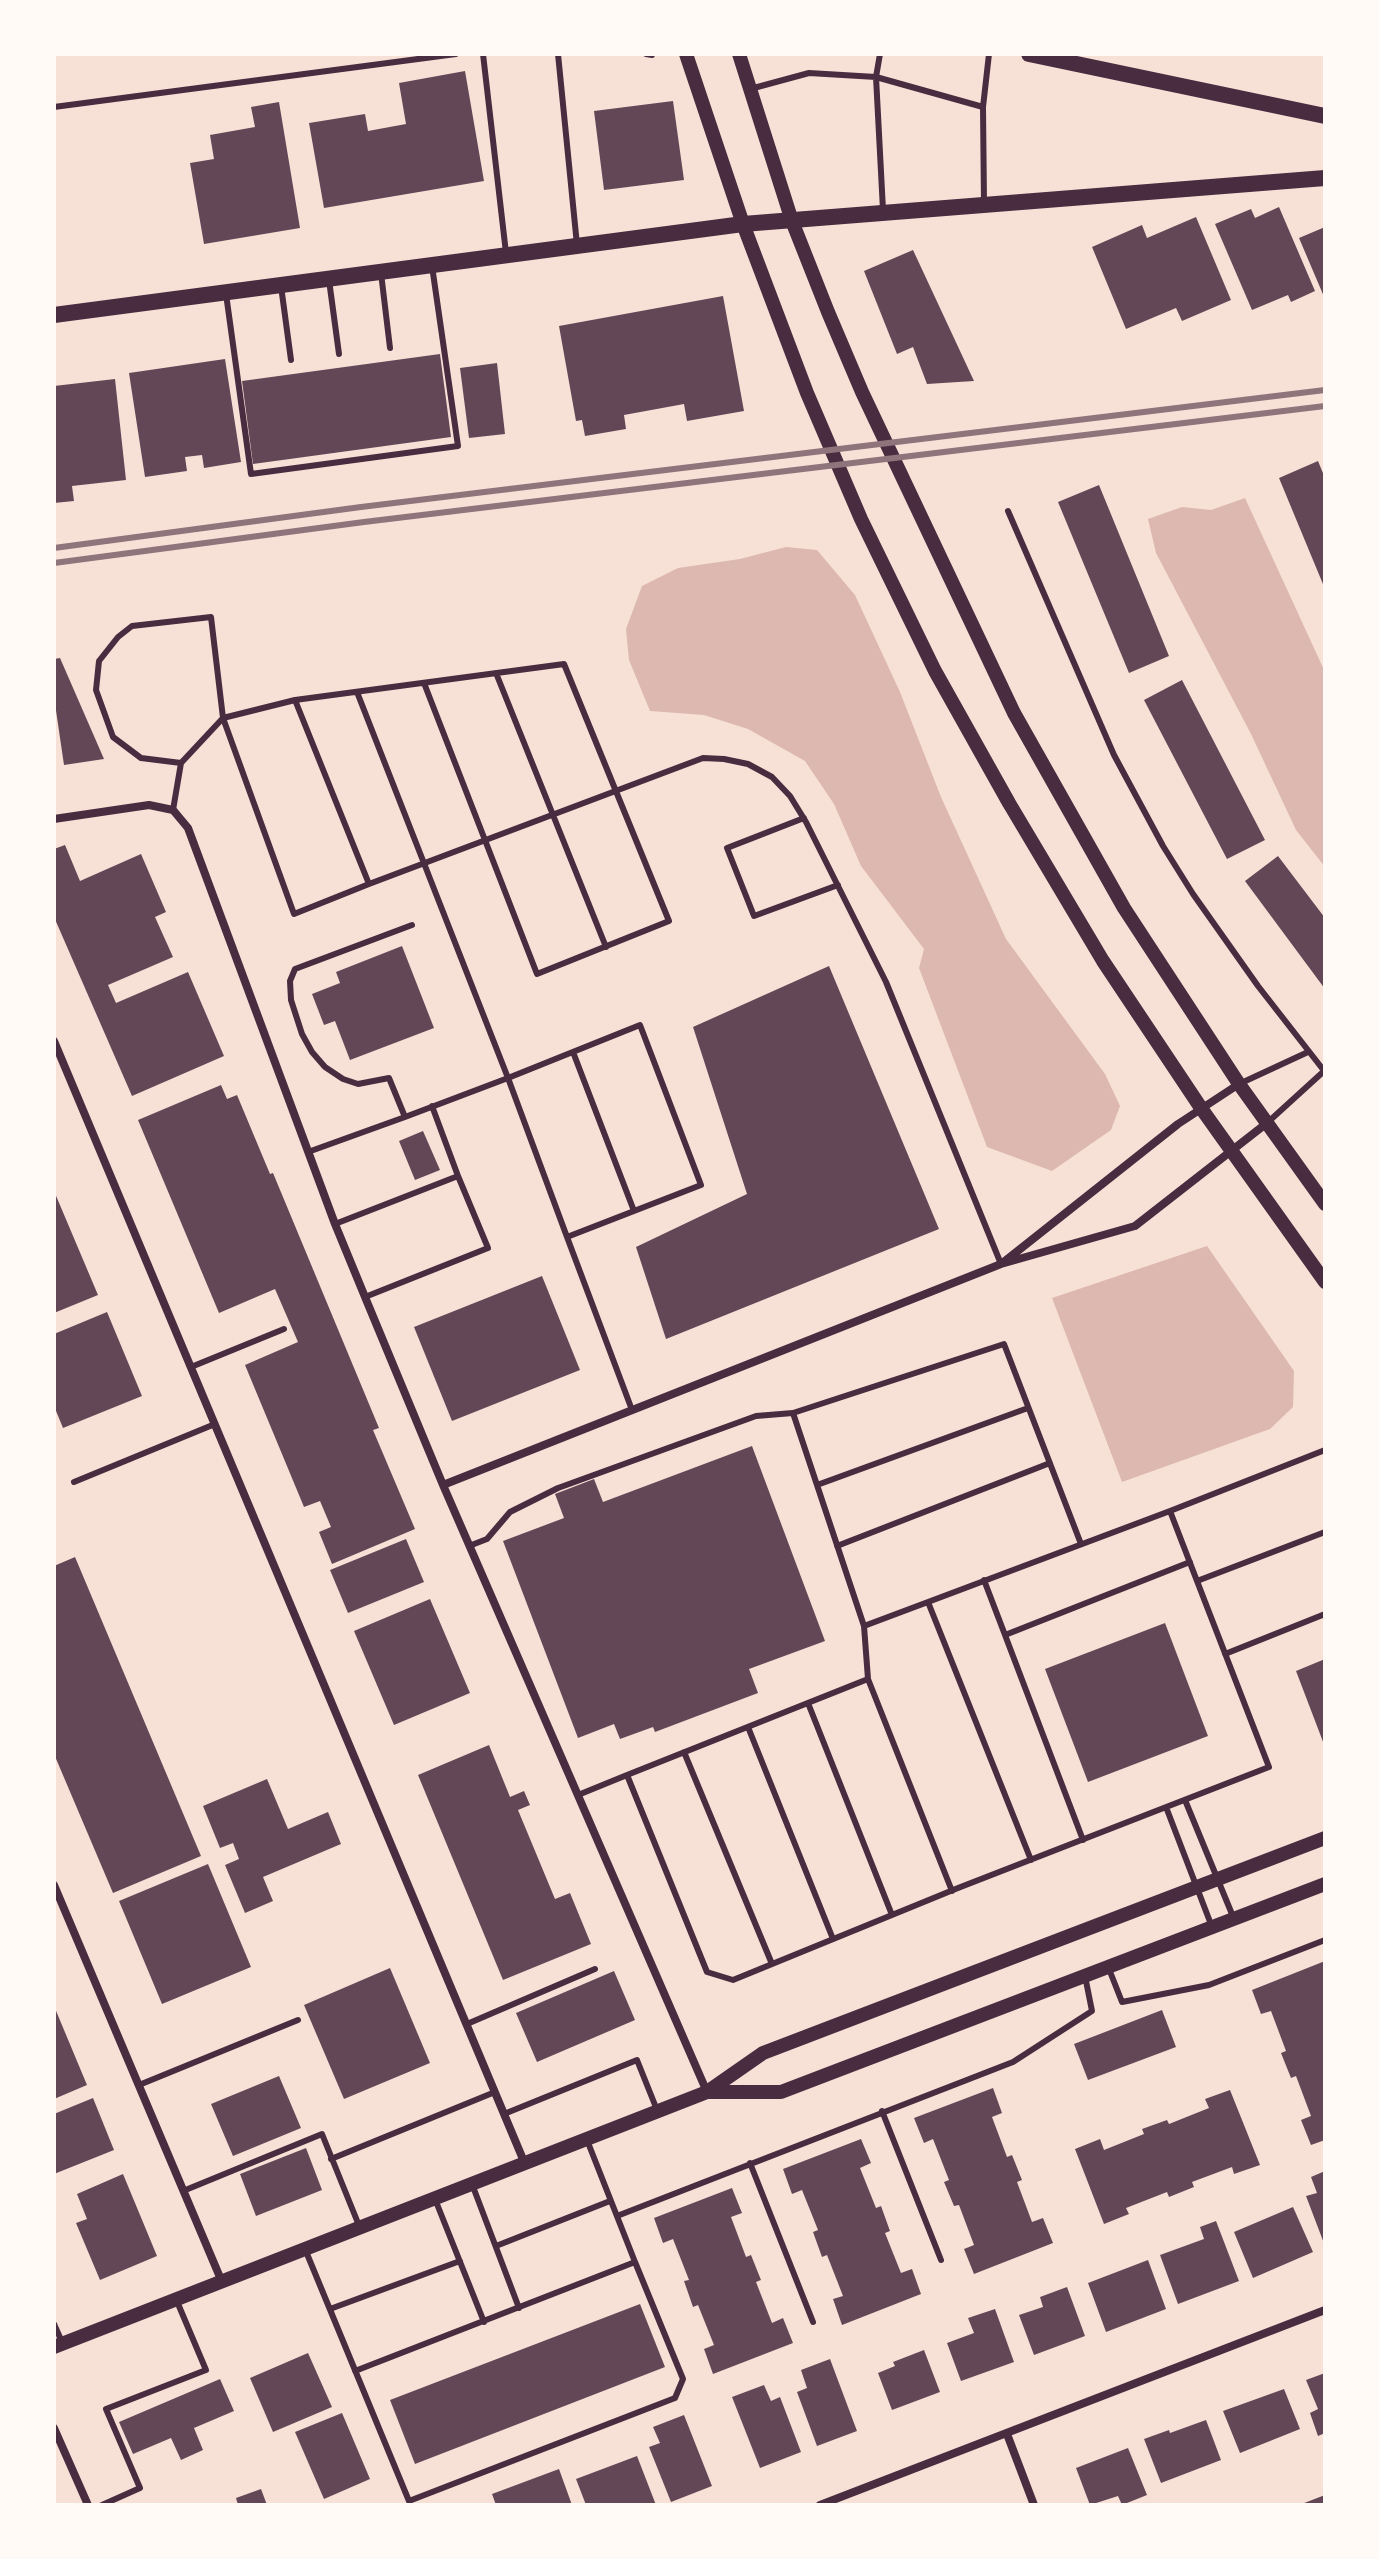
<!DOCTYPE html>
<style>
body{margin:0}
#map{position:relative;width:1379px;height:2559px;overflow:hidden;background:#f7e1d7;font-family:"Titillium Web",sans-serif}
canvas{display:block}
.frame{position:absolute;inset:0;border:56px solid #fffaf5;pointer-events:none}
</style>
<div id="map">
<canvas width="1379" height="2559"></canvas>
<div class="frame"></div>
</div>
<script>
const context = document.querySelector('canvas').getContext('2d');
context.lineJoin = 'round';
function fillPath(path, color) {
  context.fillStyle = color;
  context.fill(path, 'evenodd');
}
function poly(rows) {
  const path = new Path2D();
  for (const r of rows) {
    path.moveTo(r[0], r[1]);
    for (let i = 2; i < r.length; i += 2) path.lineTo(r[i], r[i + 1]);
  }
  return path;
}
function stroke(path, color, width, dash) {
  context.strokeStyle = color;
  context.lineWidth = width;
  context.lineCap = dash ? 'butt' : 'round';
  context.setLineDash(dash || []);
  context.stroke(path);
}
fillPath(poly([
 [1245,498,1325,672,1325,867,1296,830,1251,734,1156,553,1148,519,1182,507,1211,510],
 [786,547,817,550,855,595,900,692,941,797,1006,939,1105,1074,1120,1106,1111,1130,1052,1171,987,1147,919,968,924,949,861,866,834,804,805,761,748,729,704,715,650,711,629,660,626,629,642,586,678,568,740,559],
 [1207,1246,1294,1371,1293,1407,1270,1429,1122,1482,1052,1298]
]), '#dcb8b0');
fillPath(poly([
 [465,71,484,181,324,208,309,123,365,114,368,131,406,124,399,83],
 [673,101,684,180,604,190,594,111],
 [279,102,300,228,204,244,190,163,214,159,210,135,255,127,251,107],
 [1279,207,1315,291,1291,302,1288,295,1252,310,1215,224,1251,209,1255,218],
 [1196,217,1231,300,1182,321,1176,308,1126,329,1092,247,1142,225,1147,238],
 [1325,227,1325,299,1299,238],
 [913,250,974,381,927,384,913,347,897,354,864,271],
 [723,296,744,411,687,421,684,404,624,415,626,429,585,436,582,420,576,421,559,326],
 [440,354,451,437,253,464,242,381],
 [225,359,241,462,204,468,202,455,185,457,187,471,145,477,129,373],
 [497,363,505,434,469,438,460,368],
 [115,379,126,480,72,486,74,501,54,503,54,386],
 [1318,461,1325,478,1325,589,1279,478],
 [1099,485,1169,656,1129,673,1058,502],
 [60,658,104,759,64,765,54,697,54,659],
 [1182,680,1265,840,1227,859,1144,700],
 [65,845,80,881,141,854,166,912,155,917,173,957,108,985,116,1003,188,972,224,1056,132,1096,54,917,54,849],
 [1278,856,1325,918,1325,989,1245,881],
 [402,946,434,1028,350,1060,335,1021,324,1025,312,994,340,983,336,972],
 [829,966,939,1229,666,1339,636,1247,747,1194,693,1027],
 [221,1085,227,1099,237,1095,270,1174,273,1173,379,1428,373,1430,415,1529,332,1564,319,1532,331,1527,320,1501,304,1507,245,1365,298,1342,275,1289,219,1313,138,1120],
 [423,1131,440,1170,415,1180,399,1141],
 [54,1191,98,1295,54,1313],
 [542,1276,580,1370,452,1421,414,1327],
 [107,1312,142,1396,63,1428,54,1406,54,1334],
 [752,1446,825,1641,749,1669,758,1693,655,1732,653,1727,620,1739,614,1724,578,1738,503,1541,564,1518,555,1494,594,1479,603,1502],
 [406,1539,424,1582,348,1613,330,1570],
 [75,1557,201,1856,113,1893,54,1754,54,1566],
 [430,1599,470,1693,394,1725,354,1631],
 [1165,1623,1208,1736,1088,1782,1045,1669],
 [1325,1659,1325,1747,1296,1671],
 [489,1745,510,1797,524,1791,530,1805,518,1810,555,1899,570,1893,591,1944,503,1980,418,1775],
 [267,1779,288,1829,328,1812,341,1844,263,1877,273,1901,245,1913,225,1865,239,1859,233,1843,220,1848,203,1806],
 [208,1864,251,1967,162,2004,119,1901],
 [1325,1961,1325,2140,1311,2145,1301,2120,1311,2116,1296,2076,1291,2078,1281,2053,1286,2051,1271,2011,1261,2014,1252,1990],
 [390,1968,430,2063,344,2099,304,2005],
 [614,1971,635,2020,537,2062,516,2013],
 [54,2006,87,2085,54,2099],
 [1162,2010,1176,2047,1088,2080,1074,2044],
 [279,2076,301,2128,233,2156,211,2104],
 [993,2088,1002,2113,992,2117,1007,2157,1012,2155,1022,2180,1017,2182,1032,2222,1043,2218,1053,2243,974,2274,964,2249,974,2245,959,2205,954,2206,944,2182,949,2180,933,2139,924,2143,914,2118],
 [1230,2090,1260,2165,1234,2174,1232,2167,1192,2182,1194,2187,1169,2197,1167,2192,1126,2208,1129,2214,1104,2224,1075,2149,1100,2139,1104,2150,1144,2134,1142,2129,1167,2120,1169,2124,1209,2108,1205,2099],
 [93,2098,114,2150,54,2174,54,2114],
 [861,2139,871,2163,860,2168,876,2208,881,2206,890,2231,885,2233,901,2273,912,2269,921,2294,842,2325,833,2299,843,2296,827,2255,822,2257,813,2232,818,2230,802,2190,792,2194,783,2169],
 [306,2148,322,2190,256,2216,240,2174],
 [1325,2171,1325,2246,1306,2196,1317,2193,1311,2177],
 [123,2174,157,2256,100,2280,76,2223,87,2219,77,2194],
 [732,2188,742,2213,731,2217,746,2257,751,2255,761,2280,756,2282,772,2323,783,2318,793,2343,713,2374,704,2349,714,2345,698,2305,693,2307,684,2281,689,2280,673,2239,663,2243,654,2218],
 [1293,2207,1313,2252,1253,2278,1234,2232],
 [1216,2221,1239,2281,1178,2304,1160,2255,1204,2239,1200,2227],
 [1148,2260,1166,2309,1106,2332,1088,2283],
 [1067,2287,1085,2336,1034,2355,1019,2315,1043,2307,1040,2297],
 [640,2304,665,2367,415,2464,390,2400],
 [995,2309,1014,2362,961,2381,947,2343,974,2333,968,2318],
 [924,2350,940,2392,892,2410,878,2373,895,2366,893,2362],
 [308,2353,332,2407,273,2432,250,2378],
 [830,2359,857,2431,817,2446,797,2392,807,2388,801,2370],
 [1325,2373,1325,2433,1318,2436,1310,2413,1318,2409,1306,2380],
 [220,2379,234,2411,194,2428,203,2450,181,2460,171,2438,133,2454,119,2422],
 [764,2385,771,2401,780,2397,801,2452,760,2468,732,2397],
 [1284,2389,1300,2429,1240,2453,1223,2411],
 [342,2413,370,2479,324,2499,295,2432],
 [684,2415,712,2486,671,2502,649,2447,660,2443,653,2427],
 [1206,2420,1221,2460,1161,2483,1144,2439,1169,2430,1170,2433],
 [1128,2448,1147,2495,1122,2505,1118,2496,1090,2505,1076,2468],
 [637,2456,656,2505,586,2505,576,2479],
 [559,2469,572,2505,496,2505,492,2494],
 [261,2489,267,2505,238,2505,236,2498],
 [1325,2495,1325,2505,1299,2505]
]), '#644757');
stroke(poly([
 [483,54,506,253],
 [558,54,577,245],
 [646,54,652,55],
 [880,54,876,77,883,210],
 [750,89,809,73,876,77,983,107,989,54],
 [54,107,456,54],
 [983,107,984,203],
 [381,273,390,348],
 [329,280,339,354],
 [281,286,291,360],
 [226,294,251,474,458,446,432,266],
 [1008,511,1114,755,1163,846,1193,894,1258,986,1325,1072],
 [496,673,606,947],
 [357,692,508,1078,640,1025,701,1185,567,1237,508,1078,405,1117,389,1078,358,1084,343,1079,325,1067,312,1052,302,1034,291,1000,290,981,295,969,412,925],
 [295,700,369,884,703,758,724,759,748,764,772,777,790,796,806,822,886,982,1001,1264],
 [181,763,141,758,113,737,96,690,99,661,118,637,132,626,211,617,223,718,294,914,369,884],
 [173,810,181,763,223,718,295,700,564,664,669,921,537,974,424,683],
 [804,818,727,848,754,916,838,885],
 [573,1052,634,1211],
 [1239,1084,1308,1052],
 [1267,1123,1323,1072],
 [308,1152,405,1117],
 [335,1224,458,1176,432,1106],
 [567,1237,632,1410],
 [365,1297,488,1248,458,1176],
 [191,1367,284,1329],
 [74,1482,215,1424],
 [817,1485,1028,1408],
 [1081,1544,1004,1344,793,1413,864,1626,928,1602,1170,1511],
 [469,1546,487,1539,510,1512,558,1488,756,1416,793,1413],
 [837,1546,1050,1463],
 [984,1580,1005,1635],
 [1197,1581,1170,1511,1325,1450],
 [928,1602,1031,1860],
 [864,1626,868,1679],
 [1225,1654,1325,1614],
 [808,1703,892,1915],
 [748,1727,833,1939],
 [684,1752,772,1964],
 [578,1795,627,1775],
 [1185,1800,1234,1919],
 [1166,1807,1212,1927],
 [1083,1840,1005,1635,1190,1562],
 [952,1891,868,1679,627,1775,707,1972,733,1980,958,1888,1269,1767,1197,1581,1325,1532],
 [1109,1969,1122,2002,1209,1985,1325,1940],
 [467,2024,595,1969],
 [139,2085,298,2020],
 [882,2111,941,2260],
 [504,2114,637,2060,657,2110],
 [331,2159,495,2092],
 [750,2163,813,2322],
 [472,2184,519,2308],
 [183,2191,322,2134,360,2228],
 [435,2199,484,2322],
 [617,2216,1013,2062,1092,2011,1085,1976],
 [496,2246,610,2201],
 [305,2249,409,2501,675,2398,683,2379,635,2262],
 [330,2309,460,2261],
 [54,2324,62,2342],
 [355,2371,635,2262,587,2140],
 [102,2505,140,2488,106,2409,206,2370,176,2299]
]), '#4a2c40', 6);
stroke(poly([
 [54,819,149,805,173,810,188,828,335,1224,365,1297,443,1485,707,2092],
 [54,1041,525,2164],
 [1005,1261,1178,1124,1239,1084],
 [443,1485,1001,1264,1135,1226,1267,1123],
 [54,1885,222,2282],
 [54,2428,88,2505],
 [1007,2434,1034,2505],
 [820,2505,1325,2310]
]), '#4a2c40', 8);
stroke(poly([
 [686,54,743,224,807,393,861,519,935,671,1009,803,1103,961,1201,1108,1325,1282],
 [739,54,792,221,828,312,862,392,1014,713,1124,908,1239,1084,1325,1204],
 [707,2092,781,2092,1325,1884],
 [54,2347,707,2092,763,2053,1325,1838]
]), '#4a2c40', 14);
stroke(poly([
 [1029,54,1325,116],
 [54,315,743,224,1325,178]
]), '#4a2c40', 16);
stroke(poly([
 [54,548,361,507,1325,390],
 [54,563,364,522,1325,406]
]), '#8f747c', 6);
</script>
